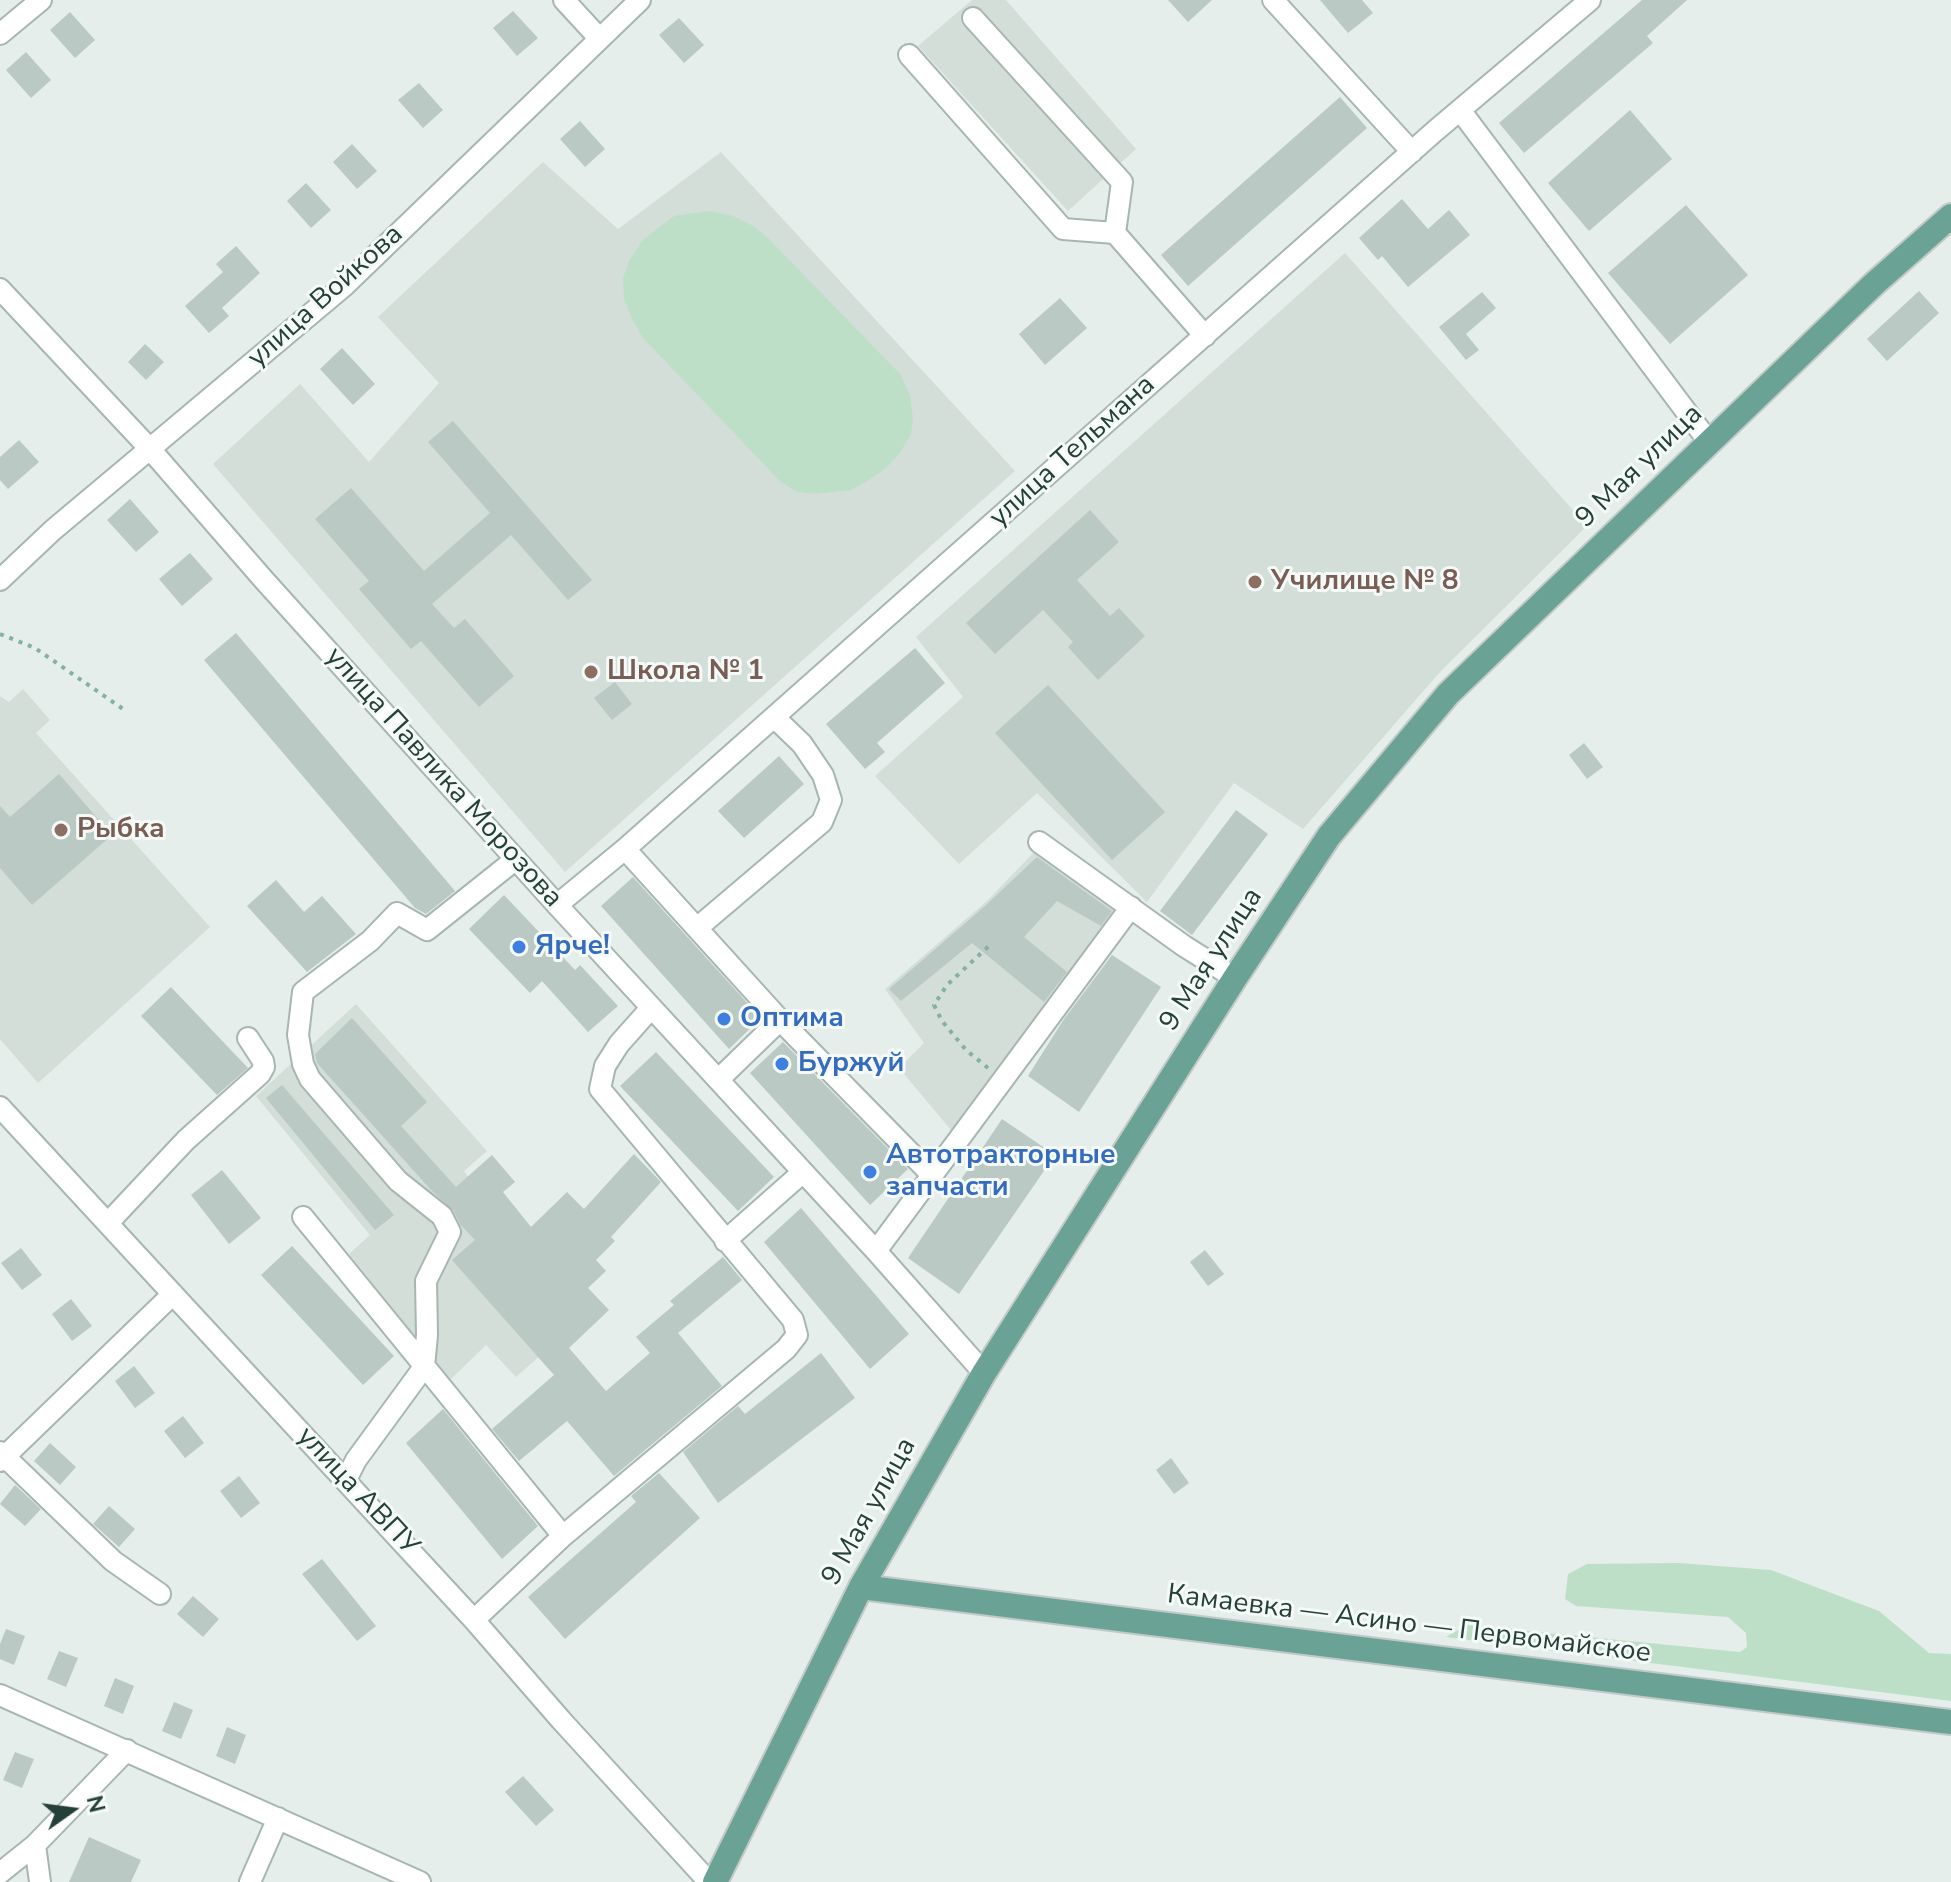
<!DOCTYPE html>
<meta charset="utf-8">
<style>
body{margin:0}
#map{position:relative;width:1951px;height:1882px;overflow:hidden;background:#e5eeea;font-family:"Nunito Sans",sans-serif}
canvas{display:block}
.north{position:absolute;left:32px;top:1770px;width:80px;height:80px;-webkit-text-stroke:6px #f5faf8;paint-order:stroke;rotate:76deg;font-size:22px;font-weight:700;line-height:32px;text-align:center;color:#244039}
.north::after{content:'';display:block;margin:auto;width:28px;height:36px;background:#244039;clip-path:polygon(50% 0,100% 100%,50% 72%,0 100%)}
</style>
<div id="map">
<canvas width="1951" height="1882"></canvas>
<div class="north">N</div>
</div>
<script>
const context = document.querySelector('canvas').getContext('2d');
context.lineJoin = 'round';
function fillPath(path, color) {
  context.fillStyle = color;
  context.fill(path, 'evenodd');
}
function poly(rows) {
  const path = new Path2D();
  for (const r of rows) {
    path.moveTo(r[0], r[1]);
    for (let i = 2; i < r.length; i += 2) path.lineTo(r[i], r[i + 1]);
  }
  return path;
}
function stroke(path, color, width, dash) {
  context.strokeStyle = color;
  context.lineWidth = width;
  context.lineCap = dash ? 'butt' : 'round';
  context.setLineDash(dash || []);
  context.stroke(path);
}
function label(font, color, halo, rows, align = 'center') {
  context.font = font + ' "Nunito Sans",sans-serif';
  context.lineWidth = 6;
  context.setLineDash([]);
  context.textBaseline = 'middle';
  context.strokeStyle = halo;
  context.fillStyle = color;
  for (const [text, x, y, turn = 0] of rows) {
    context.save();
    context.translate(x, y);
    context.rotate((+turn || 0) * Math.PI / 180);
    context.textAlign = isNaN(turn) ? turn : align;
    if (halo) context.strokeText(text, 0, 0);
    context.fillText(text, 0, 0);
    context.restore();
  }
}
fillPath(poly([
 [972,0,1006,0,1136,149,1068,211,918,46],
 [721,152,1015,471,565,872,213,464,300,384,369,462,439,383,378,317,543,162,618,229],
 [1345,253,1587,526,1440,672,1303,829,1234,783,1147,902,1037,793,959,864,875,776,963,697,916,637],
 [23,689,50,720,36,733,210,927,38,1083,0,1039,0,696,9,702],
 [1038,848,1122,909,956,1136,899,1068,924,1043,885,989,987,901],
 [356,1004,487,1151,464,1171,489,1204,558,1340,516,1377,486,1345,450,1380,349,1254,370,1235,256,1096]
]), '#d3ded9');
fillPath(poly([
 [710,211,733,216,753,226,768,238,901,375,910,396,913,418,911,434,900,453,885,469,867,481,851,490,815,494,797,492,781,482,643,338,632,319,624,299,623,278,630,259,643,240,674,216],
 [1679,1563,1771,1570,1879,1611,1929,1653,1951,1654,1951,1701,1446,1637,1467,1625,1740,1652,1747,1647,1746,1633,1728,1617,1576,1606,1565,1599,1568,1574,1587,1564]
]), '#bedfc7');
fillPath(poly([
 [1168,0,1212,0,1188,22],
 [1320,0,1362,0,1373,13,1348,33],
 [1642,0,1687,0,1647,36,1653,43,1524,153,1499,123],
 [513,11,538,38,517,56,493,28],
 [70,12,95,40,75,58,50,30],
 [679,18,704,45,684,63,659,35],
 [26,52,51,80,31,98,6,70],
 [419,83,443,110,423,128,398,100],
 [1340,97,1367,128,1188,286,1161,255],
 [1630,110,1672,159,1589,231,1548,183],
 [580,121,605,149,585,167,560,139],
 [352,144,377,171,357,189,333,162],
 [306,183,331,210,311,228,287,201],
 [1402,199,1428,229,1449,210,1470,235,1408,287,1382,256,1378,260,1359,238],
 [1686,205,1748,275,1670,344,1608,273],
 [236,246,260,273,222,308,229,316,209,333,185,306,223,272,216,264],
 [1919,291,1939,313,1887,361,1867,339],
 [1482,292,1496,308,1466,334,1479,350,1466,360,1439,327],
 [1060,298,1087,328,1045,365,1019,334],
 [145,344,164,362,146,380,128,362],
 [342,348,375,384,353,405,320,369],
 [453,421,592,580,568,600,511,535,432,604,454,628,465,619,514,676,479,707,421,641,411,649,359,589,369,581,315,519,351,488,424,571,490,513,428,442],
 [19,440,39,462,8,489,0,480,0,457],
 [130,499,159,532,136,552,107,520],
 [1090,510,1119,542,1077,580,1110,616,1119,608,1145,636,1098,680,1068,647,1073,642,1043,610,995,654,966,623],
 [190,553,213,579,182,606,159,579],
 [236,633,455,891,426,914,415,908,204,660],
 [915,648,945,683,877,743,885,752,865,769,826,724],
 [615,682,632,704,612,720,594,698],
 [1048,685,1165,812,1112,860,995,733],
 [1584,743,1603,767,1587,779,1569,755],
 [779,756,804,784,744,838,718,811],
 [59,774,112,835,32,905,0,868,0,806,10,817],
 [1236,810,1268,834,1192,935,1160,911],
 [1037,857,1112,911,1101,926,1057,901,1024,937,1067,972,1044,1002,972,943,901,1001,889,989,985,906],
 [633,877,761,1018,729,1049,601,906],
 [276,880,304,912,322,896,356,934,307,972,247,906],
 [504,895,575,970,580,965,618,1006,588,1032,542,981,530,993,469,929],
 [1112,955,1161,987,1079,1112,1028,1076,1064,1019],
 [171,987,248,1068,217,1095,141,1016],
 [352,1018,427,1102,401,1126,456,1187,492,1155,515,1182,503,1192,531,1227,567,1192,584,1209,634,1154,661,1182,611,1237,615,1241,596,1260,606,1271,588,1288,609,1310,569,1348,606,1391,650,1353,636,1337,674,1305,670,1301,723,1257,742,1280,678,1333,722,1386,614,1476,567,1421,519,1461,492,1429,554,1375,452,1260,475,1240,460,1224,453,1210,431,1190,317,1063,315,1054],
 [783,1042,908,1169,870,1205,750,1073],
 [656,1052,774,1177,738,1211,620,1086],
 [282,1085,394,1215,375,1230,266,1098],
 [1002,1119,1055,1155,959,1294,908,1258],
 [222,1170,261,1218,229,1244,191,1195],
 [801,1208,909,1334,870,1369,764,1242],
 [292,1246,394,1356,363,1385,261,1275],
 [21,1248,42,1275,22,1290,1,1263],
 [1205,1250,1224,1274,1208,1286,1190,1262],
 [71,1299,92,1326,72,1341,52,1314],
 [821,1353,855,1398,718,1503,683,1452,738,1406,745,1414],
 [134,1366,155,1393,135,1408,115,1381],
 [443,1409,538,1526,502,1559,406,1443],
 [183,1416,204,1443,185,1458,164,1431],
 [50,1443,76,1467,60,1485,34,1461],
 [1171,1458,1189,1483,1174,1494,1156,1470],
 [659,1473,700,1518,565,1639,528,1597,636,1502,631,1496],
 [239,1476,260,1503,241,1518,220,1491],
 [15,1485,41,1509,25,1526,0,1504],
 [109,1506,135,1529,119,1547,93,1524],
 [322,1559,376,1626,357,1641,302,1574],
 [193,1596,219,1619,203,1637,177,1614],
 [6,1629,25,1636,14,1665,0,1659,0,1644],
 [59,1651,78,1658,66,1687,47,1679],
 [115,1678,134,1686,123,1714,104,1706],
 [174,1702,193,1710,181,1739,162,1731],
 [227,1727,246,1735,235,1764,216,1756],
 [15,1752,34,1759,22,1788,3,1780],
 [523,1776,554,1810,536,1826,505,1792],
 [89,1837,141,1860,131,1882,69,1882]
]), '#bac9c3');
const minor = poly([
 [564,0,599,38],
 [1273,0,1412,152],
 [973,18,1122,182,1115,233],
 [0,34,41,0],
 [909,55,1063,229,1115,233,1205,336],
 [1460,110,1709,442],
 [0,289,150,449,264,580,557,905,876,1251,984,1373],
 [0,580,53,530,344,286,640,0],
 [1039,842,1184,946,1235,978],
 [625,849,780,1020,932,1175],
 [557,905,625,849,1435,131,1590,0],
 [697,928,822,822,831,800,823,775,802,744,774,717],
 [719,1079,780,1020],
 [0,1107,474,1620,561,1720,709,1882],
 [303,1217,563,1536],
 [108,1223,186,1140,260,1074,264,1067,263,1061,248,1038],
 [725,1241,803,1172],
 [876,1251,1131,907],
 [0,1452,113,1561,160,1594],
 [0,1461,173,1294],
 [346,1480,356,1460,424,1367,427,1335,426,1281,450,1232,442,1216,398,1181,310,1079,303,1064,298,1035,303,992,370,941,397,913,427,930,516,859],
 [474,1620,563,1536,786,1349,797,1335,793,1320,600,1089,605,1066,619,1044,651,1008],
 [0,1695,420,1882],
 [35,1845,40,1882],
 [0,1873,35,1845,127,1750],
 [250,1882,278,1818]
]);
const major = poly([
 [861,1587,1951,1722],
 [715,1882,861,1587,984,1373,1235,978,1329,836,1448,694,1874,284,1951,216]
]);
stroke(minor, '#a7b6b1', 24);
stroke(major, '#c2cac8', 28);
stroke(poly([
 [0,634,35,648,126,711],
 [988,1068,966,1050,942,1021,934,1005,947,985,991,944]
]), '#85b1a4', 4, [4, 6]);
stroke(minor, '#fff', 20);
stroke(major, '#6aa395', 24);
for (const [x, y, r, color] of [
 [1255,582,8,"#8d6e63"],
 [591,672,8,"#8d6e63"],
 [61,830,8,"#8d6e63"],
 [519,947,8,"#3f7fe0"],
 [724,1019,8,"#3f7fe0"],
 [782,1064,8,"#3f7fe0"],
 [870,1172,8,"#3f7fe0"]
]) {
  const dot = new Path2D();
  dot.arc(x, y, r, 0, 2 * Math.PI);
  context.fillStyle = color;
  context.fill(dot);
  stroke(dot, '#f5faf8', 3);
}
label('28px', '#244039', '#f5faf8', [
 ["улица Войкова",326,297,-42],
 ["улица Тельмана",1073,452,-42],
 ["9 Мая улица",1640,467,-44],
 ["улица Павлика Морозова",443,778,48],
 ["9 Мая улица",1212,960,-57],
 ["улица АВПУ",357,1492,47],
 ["9 Мая улица",870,1512,-61],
 ["Камаевка — Асино — Первомайское",1409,1625,7]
]);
label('bold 28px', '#785e54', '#f5faf8', [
 ["Училище № 8",1271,582],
 ["Школа № 1",607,672],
 ["Рыбка",77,830]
], 'left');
label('bold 28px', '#366cbe', '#f5faf8', [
 ["Ярче!",535,947],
 ["Оптима",740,1019],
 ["Буржуй",798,1064],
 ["Автотракторные",886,1156],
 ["запчасти",886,1188]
], 'left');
</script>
